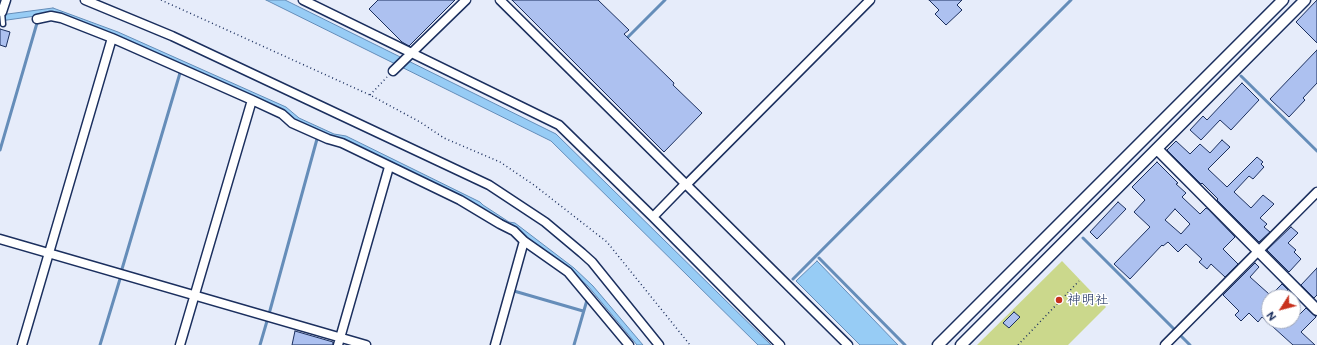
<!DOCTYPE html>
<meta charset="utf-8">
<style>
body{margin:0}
#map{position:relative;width:1317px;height:345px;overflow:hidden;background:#e6ecfa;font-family:"Balsamiq Sans",sans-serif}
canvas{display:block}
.north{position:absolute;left:1261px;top:289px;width:40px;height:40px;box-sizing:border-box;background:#fff;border:1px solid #a4acbf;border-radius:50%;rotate:234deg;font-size:11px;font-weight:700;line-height:16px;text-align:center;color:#1b2f5e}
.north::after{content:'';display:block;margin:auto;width:14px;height:18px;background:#c8321e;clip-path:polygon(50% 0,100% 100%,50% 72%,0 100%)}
</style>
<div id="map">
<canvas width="1317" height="345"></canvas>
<div class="north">N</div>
</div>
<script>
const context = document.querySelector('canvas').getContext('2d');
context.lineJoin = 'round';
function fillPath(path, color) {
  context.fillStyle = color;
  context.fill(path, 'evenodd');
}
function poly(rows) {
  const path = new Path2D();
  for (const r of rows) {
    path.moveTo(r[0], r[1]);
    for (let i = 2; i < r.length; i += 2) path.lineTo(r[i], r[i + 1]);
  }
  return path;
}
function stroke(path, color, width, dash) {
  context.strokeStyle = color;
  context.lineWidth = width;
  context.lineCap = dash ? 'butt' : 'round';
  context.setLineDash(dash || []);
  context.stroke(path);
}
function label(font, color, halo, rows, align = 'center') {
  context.font = font + ' "Balsamiq Sans","Klee One",sans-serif';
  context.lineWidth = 3;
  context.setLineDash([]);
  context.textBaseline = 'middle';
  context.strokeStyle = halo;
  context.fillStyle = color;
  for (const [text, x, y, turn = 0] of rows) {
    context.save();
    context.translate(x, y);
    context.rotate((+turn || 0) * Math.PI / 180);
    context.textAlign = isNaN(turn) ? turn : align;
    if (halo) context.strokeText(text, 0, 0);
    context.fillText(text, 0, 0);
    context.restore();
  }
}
fillPath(poly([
 [1062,261,1106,307,1068,345,977,345]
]), '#cbd88c');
const water = poly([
 [266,0,285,0,556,134,771,345,758,345,551,141,266,0],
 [53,8,118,32,286,107,299,118,334,134,346,136,480,202,483,205,509,222,515,223,574,268,593,286,643,345,637,345,588,286,568,269,514,227,479,208,476,204,388,163,50,14,0,21,0,15,53,8],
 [817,261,898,345,860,345,796,281,817,261]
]);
fillPath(water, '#97ccf5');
stroke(water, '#658db9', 1);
stroke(poly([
 [625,40,665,0],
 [1241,76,1317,151],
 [0,150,37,23],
 [1083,238,1190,345],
 [819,258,905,345],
 [122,269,180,73],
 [793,279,1071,0],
 [514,291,583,311],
 [269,314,317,139],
 [100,345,120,279],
 [260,345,267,321],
 [574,345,587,300]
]), '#658db9', 3);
const building = poly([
 [378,0,455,0,409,46,402,42,369,9,378,0],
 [512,0,598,0,629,30,624,34,674,83,673,85,702,113,664,152,512,0],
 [929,0,962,0,957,5,962,10,946,25,935,14,939,10,929,0],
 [1317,0,1317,43,1296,22,1317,0],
 [0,29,10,32,6,47,0,45,0,29],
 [1317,50,1317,83,1303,98,1305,100,1289,117,1270,99,1317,50],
 [1242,83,1259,100,1231,130,1220,120,1201,140,1190,130,1203,116,1207,120,1242,83],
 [1222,140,1230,147,1208,169,1227,187,1257,157,1263,162,1261,164,1264,167,1253,179,1249,176,1234,192,1251,208,1263,195,1274,204,1260,218,1267,224,1264,227,1270,232,1259,242,1217,200,1218,199,1202,183,1201,184,1167,150,1176,141,1190,154,1200,144,1210,153,1222,140],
 [1157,162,1178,183,1176,184,1186,193,1182,197,1200,214,1206,208,1208,209,1235,237,1223,249,1238,264,1225,277,1211,264,1207,269,1199,262,1202,259,1186,244,1178,252,1168,242,1163,246,1162,245,1130,279,1114,264,1150,227,1134,212,1145,200,1132,187,1157,162],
 [1175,209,1190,224,1181,234,1165,220,1175,209],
 [1118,202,1126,209,1097,239,1090,232,1118,202],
 [1291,227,1298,233,1288,243,1296,250,1294,252,1301,259,1289,272,1267,250,1291,227],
 [1255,263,1259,267,1250,277,1269,294,1269,321,1293,321,1293,315,1296,318,1306,308,1316,317,1301,332,1315,345,1293,345,1262,317,1258,322,1249,313,1241,321,1235,315,1239,311,1223,295,1255,263],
 [1317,268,1317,295,1314,298,1301,285,1317,268],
 [1282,284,1288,290,1281,297,1269,297,1282,284],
 [1014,312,1020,317,1009,328,1003,323,1014,312],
 [295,331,333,342,333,345,292,345,295,331]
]);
fillPath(building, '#adc1f0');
stroke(building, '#1b2f5e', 1);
const service = poly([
 [2,12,3,24]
]);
const minor = poly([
 [85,0,172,36,489,185,545,222,582,253,592,262,659,345],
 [303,0,559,125,653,217,780,345],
 [500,0,848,345],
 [2,12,6,0],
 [37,19,51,16,61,18,112,38,252,100,282,114,292,123,328,139,342,143,460,200,500,224,514,231,524,241,568,272,629,345],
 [393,71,466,0],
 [686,185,870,0],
 [653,217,685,184],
 [0,239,366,345],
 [22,345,112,38],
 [180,345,252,100],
 [338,345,389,167],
 [495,345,524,241],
 [1165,345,1317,192]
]);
const tertiary = poly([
 [1157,149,1317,310],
 [938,345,1283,0],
 [961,345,1305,0]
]);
stroke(service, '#1b2f5e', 7);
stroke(minor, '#1b2f5e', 11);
stroke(tertiary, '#1b2f5e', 13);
stroke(poly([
 [161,0,370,95,420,122,444,138,500,162,534,185,607,242,690,345],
 [370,95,387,77],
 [1018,345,1079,281]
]), '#1b2f5e', 1.5, [1, 3]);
stroke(service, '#fff', 4);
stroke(minor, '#fff', 8);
stroke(tertiary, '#fff', 10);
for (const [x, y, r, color] of [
 [1059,300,4,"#c8321e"]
]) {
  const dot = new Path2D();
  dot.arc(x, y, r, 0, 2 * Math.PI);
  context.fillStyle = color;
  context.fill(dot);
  stroke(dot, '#fff', 1.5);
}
label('14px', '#1b2f5e', '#fff', [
 ["神明社",1067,300]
], 'left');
</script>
